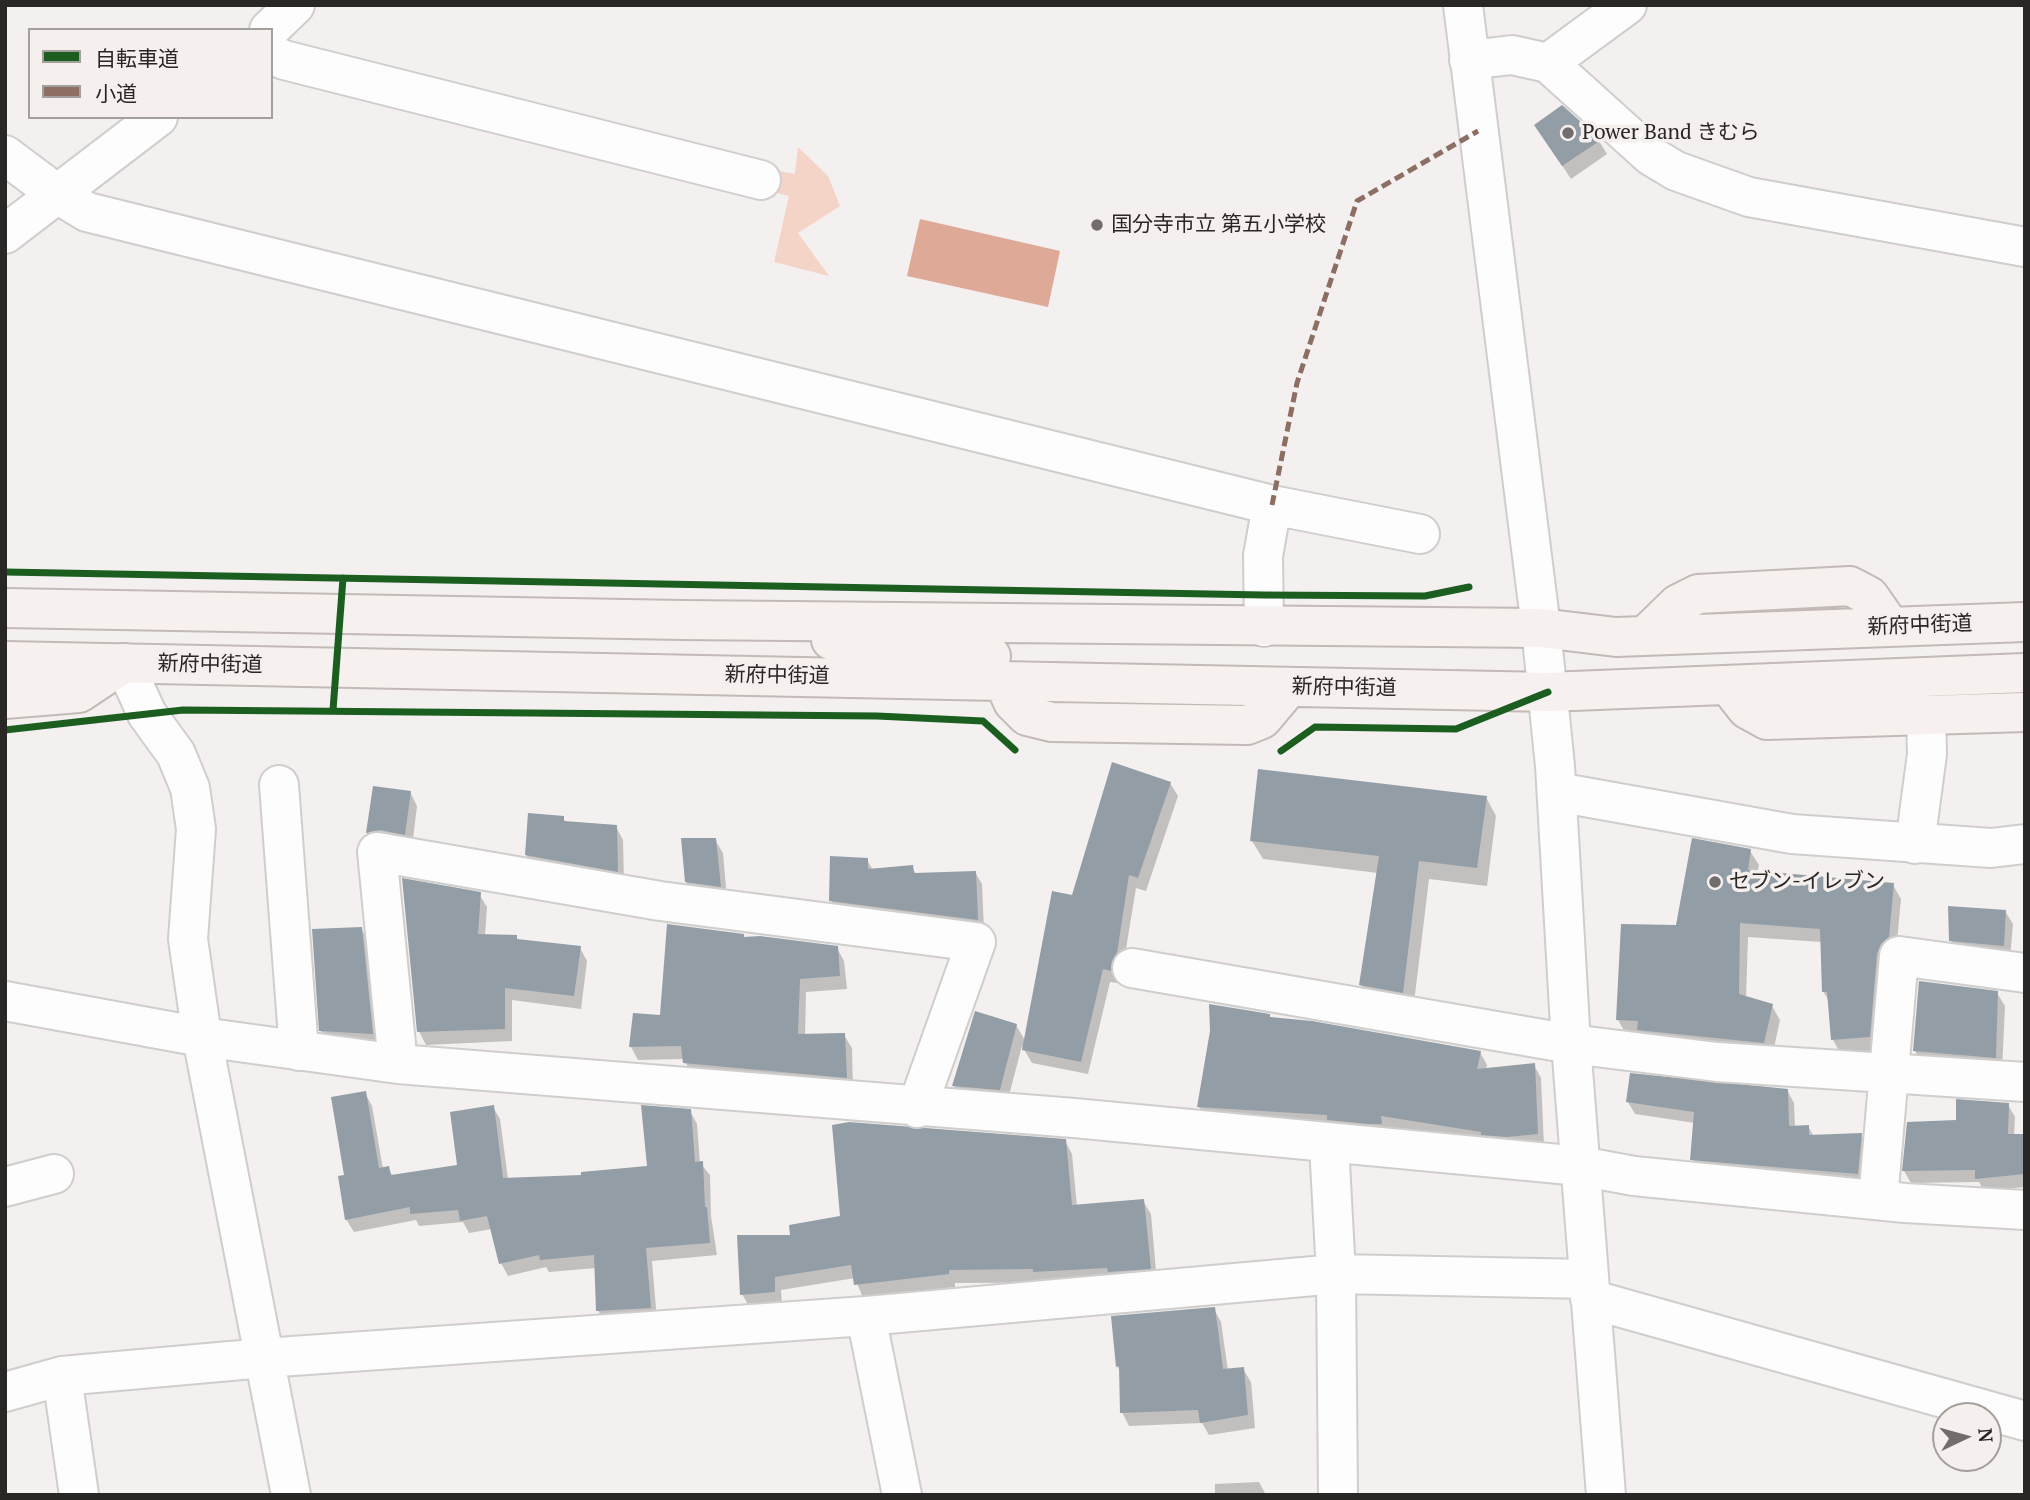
<!DOCTYPE html>
<meta charset="utf-8">
<style>
body{margin:0}
#map{position:relative;width:2030px;height:1500px;overflow:hidden;background:#f3f0ef;font-family:"PT Serif","Noto Sans JP",serif}
canvas{display:block}
.frame{position:absolute;inset:0;border:7px solid #292626;pointer-events:none}
.legend{position:absolute;left:28px;top:28px;width:245px;height:91px;box-sizing:border-box;background:#f5efed;border:2px solid #a39f9d;margin:0;padding:9px 12px;list-style:none;font-size:21px;color:#292626}
.legend li{display:flex;align-items:center;gap:14px;height:35px}
.legend b{width:35px;border:2px solid #a39f9d}
.north{position:absolute;left:1932px;top:1402px;width:70px;height:70px;box-sizing:border-box;background:#f5efed;border:2px solid #a39f9d;border-radius:50%;rotate:85deg;font-size:19px;font-weight:700;line-height:28px;text-align:center;color:#292626}
.north::after{content:'';display:block;margin:auto;width:24px;height:32px;background:#706d6c;clip-path:polygon(50% 0,100% 100%,50% 72%,0 100%)}
</style>
<div id="map">
<canvas width="2030" height="1500"></canvas>
<div class="frame"></div>
<ul class="legend">
<li><b style="height:9px;background:#1b5e20"></b>自転車道</li>
<li><b style="height:9px;background:#8d6e63"></b>小道</li>
</ul>
<div class="north">N</div>
</div>
<script>
const context = document.querySelector('canvas').getContext('2d');
context.lineJoin = 'round';
function fillPath(path, color) {
  context.fillStyle = color;
  context.fill(path, 'evenodd');
}
function poly(rows) {
  const path = new Path2D();
  for (const r of rows) {
    path.moveTo(r[0], r[1]);
    for (let i = 2; i < r.length; i += 2) path.lineTo(r[i], r[i + 1]);
  }
  return path;
}
function stroke(path, color, width, dash) {
  context.strokeStyle = color;
  context.lineWidth = width;
  context.lineCap = dash ? 'butt' : 'round';
  context.setLineDash(dash || []);
  context.stroke(path);
}
function label(font, color, halo, rows, align = 'center') {
  context.font = font + ' "PT Serif","Noto Sans JP",serif';
  context.lineWidth = 7;
  context.setLineDash([]);
  context.textBaseline = 'middle';
  context.strokeStyle = halo;
  context.fillStyle = color;
  for (const [text, x, y, turn = 0] of rows) {
    context.save();
    context.translate(x, y);
    context.rotate((+turn || 0) * Math.PI / 180);
    context.textAlign = isNaN(turn) ? turn : align;
    if (halo) context.strokeText(text, 0, 0);
    context.fillText(text, 0, 0);
    context.restore();
  }
}
fillPath(poly([
 [798,147,828,176,840,206,798,233,829,276,774,262,789,196,760,189,763,168,795,174]
]), '#f5d4c8');
fillPath(poly([
 [920,219,1060,251,1048,307,907,276]
]), '#dea996');
fillPath(poly([
 [1562,108,1599,141,1607,154,1571,179,1544,138],
 [1170,783,1178,796,1146,891,1136,888,1123,967,1118,983,1110,982,1088,1074,1032,1063,1022,1046,1007,1103,961,1099,954,1086,1016,1025,1026,1042,1073,897],
 [374,788,410,792,417,806,412,847,375,846,367,833],
 [1486,797,1496,816,1487,886,1429,879,1413,1011,1371,1004,1361,985,1378,873,1263,859,1252,841],
 [563,818,566,823,616,827,623,840,624,884,534,868,526,855],
 [715,840,723,853,727,899,694,895,686,882],
 [1750,851,1759,865,1757,873,1893,885,1901,899,1896,952,1878,1051,1841,1054,1833,1040,1829,1001,1823,991,1822,942,1748,937,1746,998,1772,1006,1780,1020,1772,1057,1626,1034,1618,1020,1677,927],
 [867,860,873,870,912,867,916,874,975,872,982,884,984,930,838,912,831,900],
 [479,894,487,907,485,936,516,937,518,941,580,948,587,961,581,1009,512,1000,512,1041,426,1045,419,1031],
 [2005,911,2013,924,2010,958,1958,954,1951,940],
 [361,929,369,942,379,1046,329,1044,321,1031],
 [745,939,837,948,844,961,847,989,806,992,805,1036,844,1035,852,1048,853,1091,692,1076,684,1059,638,1060,631,1047],
 [1997,993,2005,1006,2002,1070,1922,1063,1915,1051],
 [1271,1019,1480,1052,1487,1065,1486,1070,1534,1065,1541,1078,1544,1146,1488,1144,1387,1128,1388,1136,1206,1119,1199,1107],
 [1787,1090,1794,1103,1795,1128,1808,1126,1814,1137,1861,1135,1868,1147,1865,1186,1699,1172,1692,1159,1695,1123,1635,1114,1628,1102],
 [365,1093,372,1106,383,1169,388,1168,393,1177,459,1166,493,1107,500,1119,508,1179,583,1176,648,1167,690,1111,697,1124,700,1163,710,1175,711,1216,717,1255,652,1261,657,1321,605,1323,598,1310,596,1268,549,1272,546,1267,508,1276,501,1263,492,1229,469,1233,463,1222,419,1226,416,1220,354,1232,346,1219],
 [2008,1105,2015,1117,2014,1136,2025,1135,2025,1187,1984,1191,1979,1182,1911,1183,1904,1171,1958,1122],
 [1065,1141,1072,1154,1077,1207,1143,1201,1151,1214,1157,1282,955,1283,955,1287,863,1298,855,1278,781,1290,782,1305,750,1308,742,1294,792,1236],
 [1214,1309,1221,1322,1228,1371,1243,1369,1251,1382,1255,1428,1209,1435,1202,1423,1129,1426,1122,1412,1120,1371,1117,1366],
 [1259,1482,1266,1495,1215,1495,1215,1484]
]), '#0003');
fillPath(poly([
 [1562,105,1601,140,1562,166,1534,125],
 [1112,762,1171,782,1138,878,1129,875,1117,953,1111,971,1103,969,1081,1062,1022,1050,1052,891,1072,895],
 [1258,769,1487,796,1477,868,1419,861,1403,993,1359,985,1379,856,1250,841],
 [373,786,411,791,405,835,380,830,366,833],
 [528,813,564,816,564,821,617,825,618,872,525,855],
 [681,838,716,838,721,887,685,882],
 [1692,838,1751,849,1748,870,1894,883,1889,937,1881,944,1877,954,1870,1037,1831,1040,1827,992,1822,992,1820,929,1740,923,1739,994,1773,1004,1764,1043,1637,1030,1638,1021,1616,1020,1621,924,1676,925],
 [830,856,868,858,868,869,913,865,914,873,976,871,978,920,829,901],
 [402,878,481,892,478,934,517,935,517,939,581,946,574,996,505,988,505,1029,417,1032],
 [1948,906,2006,910,2004,946,1949,941],
 [667,924,744,934,744,937,760,936,838,946,840,976,800,979,798,1034,845,1033,847,1078,683,1063,681,1046,629,1047,633,1013,660,1015],
 [362,927,373,1034,319,1031,312,929],
 [1919,981,1998,991,1996,1058,1913,1051],
 [1209,1004,1270,1014,1270,1017,1312,1021,1481,1051,1477,1069,1535,1063,1538,1134,1507,1137,1481,1135,1481,1132,1381,1116,1382,1124,1369,1124,1327,1120,1327,1115,1197,1107,1210,1031],
 [975,1011,1017,1024,1000,1090,952,1086],
 [1630,1073,1788,1089,1789,1126,1809,1125,1809,1135,1862,1133,1858,1174,1690,1160,1694,1112,1626,1102],
 [366,1091,379,1168,389,1166,391,1175,457,1165,450,1112,494,1105,503,1178,581,1175,581,1172,647,1166,641,1105,691,1109,695,1162,703,1161,705,1207,707,1207,710,1243,646,1248,651,1308,596,1311,594,1255,540,1260,539,1255,499,1264,487,1216,460,1221,458,1210,410,1214,410,1207,345,1220,338,1176,344,1175,331,1097],
 [1956,1099,2009,1103,2008,1134,2025,1134,2025,1174,1975,1179,1975,1170,1902,1171,1907,1122,1956,1120],
 [849,1122,1066,1139,1072,1205,1144,1199,1151,1269,1108,1272,1107,1268,1033,1272,1033,1269,949,1270,949,1274,854,1285,851,1265,775,1277,775,1292,740,1295,737,1235,790,1235,789,1225,840,1216,832,1125],
 [1215,1307,1223,1369,1244,1367,1248,1415,1200,1423,1198,1410,1120,1413,1119,1366,1116,1367,1111,1316]
]), '#929da6');
const minor = poly([
 [1463,5,1541,628,1555,766,1571,1044,1606,1495],
 [269,30,295,5],
 [271,54,284,60,761,180],
 [1469,60,1512,55,1548,63,1651,156,1676,171,1749,197,2025,247],
 [1548,63,1627,5],
 [5,155,57,194,87,212,1272,505,1420,534],
 [5,234,158,117],
 [1264,627,1263,556,1272,505],
 [124,663,147,714,176,754,190,788,196,829,188,939,202,1037,291,1495],
 [279,785,299,1051],
 [1557,792,1792,834,1991,848,2025,844],
 [1915,844,1927,754,1926,715],
 [1132,968,1571,1044,1717,1062,2025,1082],
 [5,1001,202,1037,398,1064,1074,1118,1580,1166,1634,1176,1905,1203,2025,1210],
 [398,1064,377,852,660,901,976,942,917,1108],
 [1329,1144,1336,1274,1338,1495],
 [5,1187,54,1174],
 [1878,1200,1899,956,2025,973],
 [1590,1299,2025,1421],
 [866,1316,902,1495],
 [62,1376,79,1495],
 [5,1392,62,1376,264,1358,866,1316,1336,1274,1589,1279]
]);
const major = poly([
 [5,608,682,620,1541,628,1616,637,2025,622],
 [1645,636,1678,604,1698,594,1850,586,1869,596,1890,626],
 [831,640,991,656],
 [5,661,1548,692,2025,673],
 [1004,682,1013,702,1027,716,1052,722,1247,725,1262,719,1289,687],
 [1728,685,1747,709,1767,720,2025,712],
 [5,699,79,693,124,663]
]);
stroke(minor, '#d0cecd', 42);
stroke(major, '#c3b9b6', 42);
stroke(minor, '#fdfdfd', 38);
stroke(major, '#f6f1ef', 38);
stroke(poly([
 [1272,505,1297,383,1357,201,1478,131]
]), '#8d6e63', 5, [10, 5]);
stroke(poly([
 [5,572,1264,595,1425,596,1469,587],
 [333,710,343,578],
 [5,730,183,710,877,716,983,721,1015,750],
 [1281,751,1315,727,1456,729,1548,692]
]), '#1b5e20', 7);
for (const [x, y, r, color] of [
 [1568,133,7,"#706d6c"],
 [1097,225,7,"#706d6c"],
 [1715,882,7,"#706d6c"]
]) {
  const dot = new Path2D();
  dot.arc(x, y, r, 0, 2 * Math.PI);
  context.fillStyle = color;
  context.fill(dot);
  stroke(dot, '#f5efed', 2.5);
}
label('21px', '#292626', '#f5efed', [
 ["Power Band きむら",1582,133],
 ["国分寺市立 第五小学校",1111,225],
 ["セブン-イレブン",1729,882]
], 'left');
label('21px', '#292626', '#f5efed', [
 ["新府中街道",1920,626,-2],
 ["新府中街道",210,665,1],
 ["新府中街道",777,676,1],
 ["新府中街道",1344,688,1]
]);
</script>
